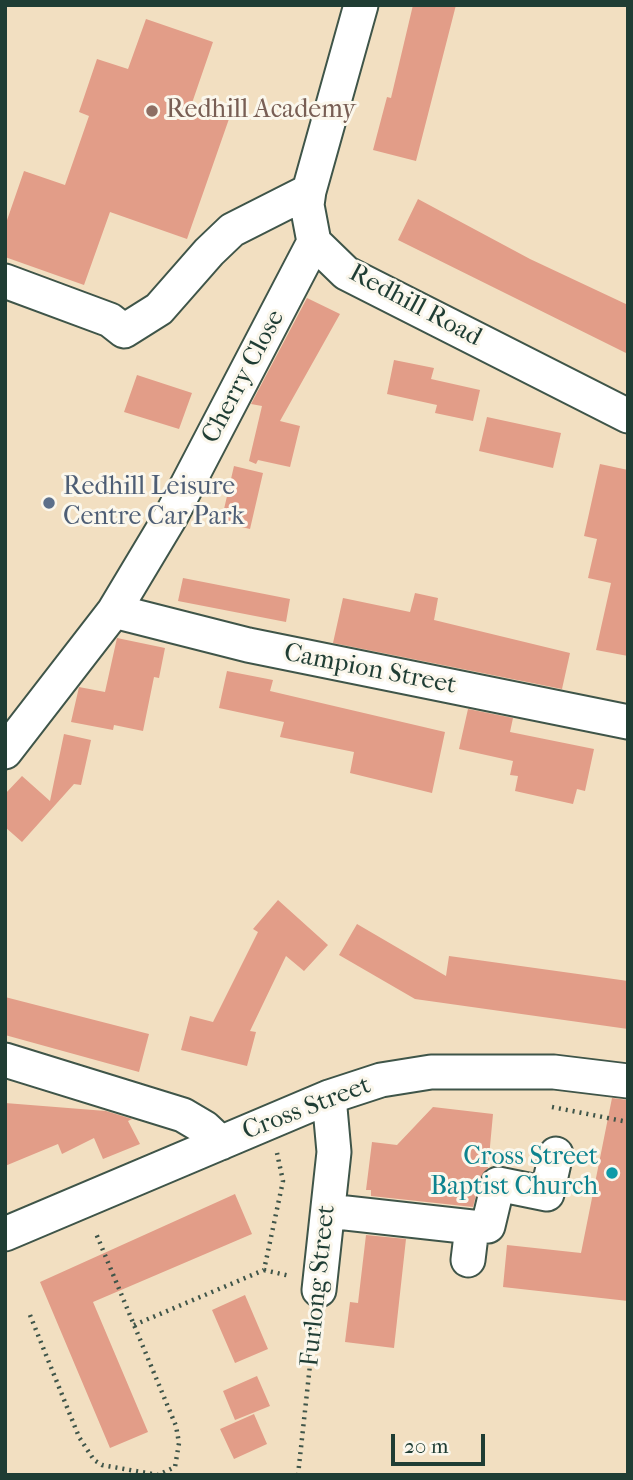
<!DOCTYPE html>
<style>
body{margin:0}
#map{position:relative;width:633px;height:1480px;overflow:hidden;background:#f2dfc1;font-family:"IM FELL French Canon",serif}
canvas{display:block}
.frame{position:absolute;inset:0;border:7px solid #1f3d34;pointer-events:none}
.scale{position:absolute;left:391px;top:1434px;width:94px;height:32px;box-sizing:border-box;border:4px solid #1f3d34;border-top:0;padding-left:9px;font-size:21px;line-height:24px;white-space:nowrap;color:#1f3d34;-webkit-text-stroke:5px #fbf7ec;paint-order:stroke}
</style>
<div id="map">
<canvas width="633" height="1480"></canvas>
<div class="frame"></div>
<div class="scale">20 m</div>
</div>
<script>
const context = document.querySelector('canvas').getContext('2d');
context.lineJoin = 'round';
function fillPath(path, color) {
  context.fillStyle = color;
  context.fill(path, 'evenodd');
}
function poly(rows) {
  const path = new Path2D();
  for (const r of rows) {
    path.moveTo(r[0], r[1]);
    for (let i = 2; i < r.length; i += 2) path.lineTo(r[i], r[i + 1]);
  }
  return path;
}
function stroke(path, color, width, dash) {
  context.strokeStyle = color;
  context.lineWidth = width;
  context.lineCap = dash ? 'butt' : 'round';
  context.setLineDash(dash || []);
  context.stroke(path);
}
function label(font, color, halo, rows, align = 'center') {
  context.font = font + ' "IM FELL French Canon",serif';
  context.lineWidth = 6;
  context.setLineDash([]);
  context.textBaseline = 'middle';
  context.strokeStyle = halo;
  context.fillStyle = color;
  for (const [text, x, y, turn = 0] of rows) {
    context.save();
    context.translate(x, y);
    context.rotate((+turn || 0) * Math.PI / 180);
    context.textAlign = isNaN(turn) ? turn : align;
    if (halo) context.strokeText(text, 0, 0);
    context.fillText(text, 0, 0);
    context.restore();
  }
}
fillPath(poly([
 [413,5,456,5,416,161,373,150,387,97,391,98],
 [146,19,213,42,192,103,230,116,187,239,110,212,84,285,5,257,5,226,24,171,65,185,89,116,79,112,97,59,128,69],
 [418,199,530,259,628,305,628,354,398,240],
 [307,298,340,314,280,421,300,426,290,467,258,460,256,464,249,461,262,406,251,404],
 [394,360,434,368,431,379,480,390,473,421,435,413,437,405,387,394],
 [137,375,192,393,179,429,124,412],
 [487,417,561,433,553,468,479,451],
 [600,464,628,470,628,656,596,650,611,583,588,578,597,539,584,536],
 [234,466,263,473,250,529,221,522],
 [183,578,290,599,286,622,178,601],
 [415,593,438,598,434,620,570,653,562,689,333,643,343,598,410,612],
 [117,638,165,648,159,678,154,677,143,731,114,725,113,730,71,722,79,687,105,692],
 [227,671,273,680,270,691,445,732,432,793,350,773,354,752,280,737,284,722,219,708],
 [468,709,513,718,510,732,594,749,585,791,577,789,573,804,515,791,518,776,510,775,513,761,459,749],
 [64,734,91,740,81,785,74,784,22,842,5,827,5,794,22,776,50,801],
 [278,900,328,945,304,971,286,956,250,1031,256,1032,247,1066,181,1050,190,1016,213,1022,258,932,253,929],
 [357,924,446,976,449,956,628,981,628,1029,415,999,339,955],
 [5,997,149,1034,139,1072,5,1035],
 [612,1098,628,1100,628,1301,503,1287,507,1245,581,1253],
 [5,1103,106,1111,132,1119,128,1121,140,1144,103,1159,94,1138,62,1154,58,1144,5,1166],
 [433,1107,493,1114,488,1168,480,1179,473,1207,371,1196,371,1190,366,1190,372,1142,397,1145],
 [235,1194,252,1234,93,1302,148,1432,110,1448,40,1282],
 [366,1235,406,1239,394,1348,345,1342,350,1302,358,1303],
 [245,1295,268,1349,235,1363,212,1310],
 [257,1376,270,1406,235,1420,223,1391],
 [254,1414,267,1444,234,1459,220,1429]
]), '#e29d88');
const minor = poly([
 [361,5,309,191,307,205,314,242,346,273,628,416],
 [5,281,110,320,124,331,159,309,209,252,232,230,309,191],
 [114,611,248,645,628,722],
 [5,752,114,611,171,516,314,242],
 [5,1060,183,1115,205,1128,221,1143],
 [328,1211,472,1227,468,1260],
 [472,1227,488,1226,498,1184,547,1194,556,1154],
 [5,1234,329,1097,381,1080,431,1072,554,1072,628,1081],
 [319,1290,334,1152,329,1097]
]);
stroke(minor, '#3f5549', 37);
stroke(poly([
 [552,1107,628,1122],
 [264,1270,290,1276],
 [30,1315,79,1437,94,1460,102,1465,158,1475,175,1467,179,1443,176,1426,95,1231],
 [134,1325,264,1270,283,1181,277,1153],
 [298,1475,315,1319]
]), '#3f5549', 4.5, [2, 5]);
stroke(minor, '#fff', 33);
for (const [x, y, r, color] of [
 [152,111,7,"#8d6e63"],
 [49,503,7,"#5c6f8a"],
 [612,1173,7,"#0f9aa8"]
]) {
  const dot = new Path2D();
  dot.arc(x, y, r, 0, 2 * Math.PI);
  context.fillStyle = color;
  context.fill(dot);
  stroke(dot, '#fbf7ec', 2.5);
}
label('26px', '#785e54', '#fbf7ec', [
 ["Redhill Academy",166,111]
], 'left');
label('26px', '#1f3d34', '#fbf7ec', [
 ["Redhill Road",415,306,28],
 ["Cherry Close",244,377,-62],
 ["Campion Street",370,670,11],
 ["Cross Street",307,1109,-21],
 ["Furlong Street",319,1286,-84]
]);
label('26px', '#4e5e75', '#fbf7ec', [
 ["Redhill Leisure",63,488],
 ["Centre Car Park",63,518]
], 'left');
label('26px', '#0d838f', '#fbf7ec', [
 ["Cross Street",598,1158],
 ["Baptist Church",598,1188]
], 'right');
</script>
